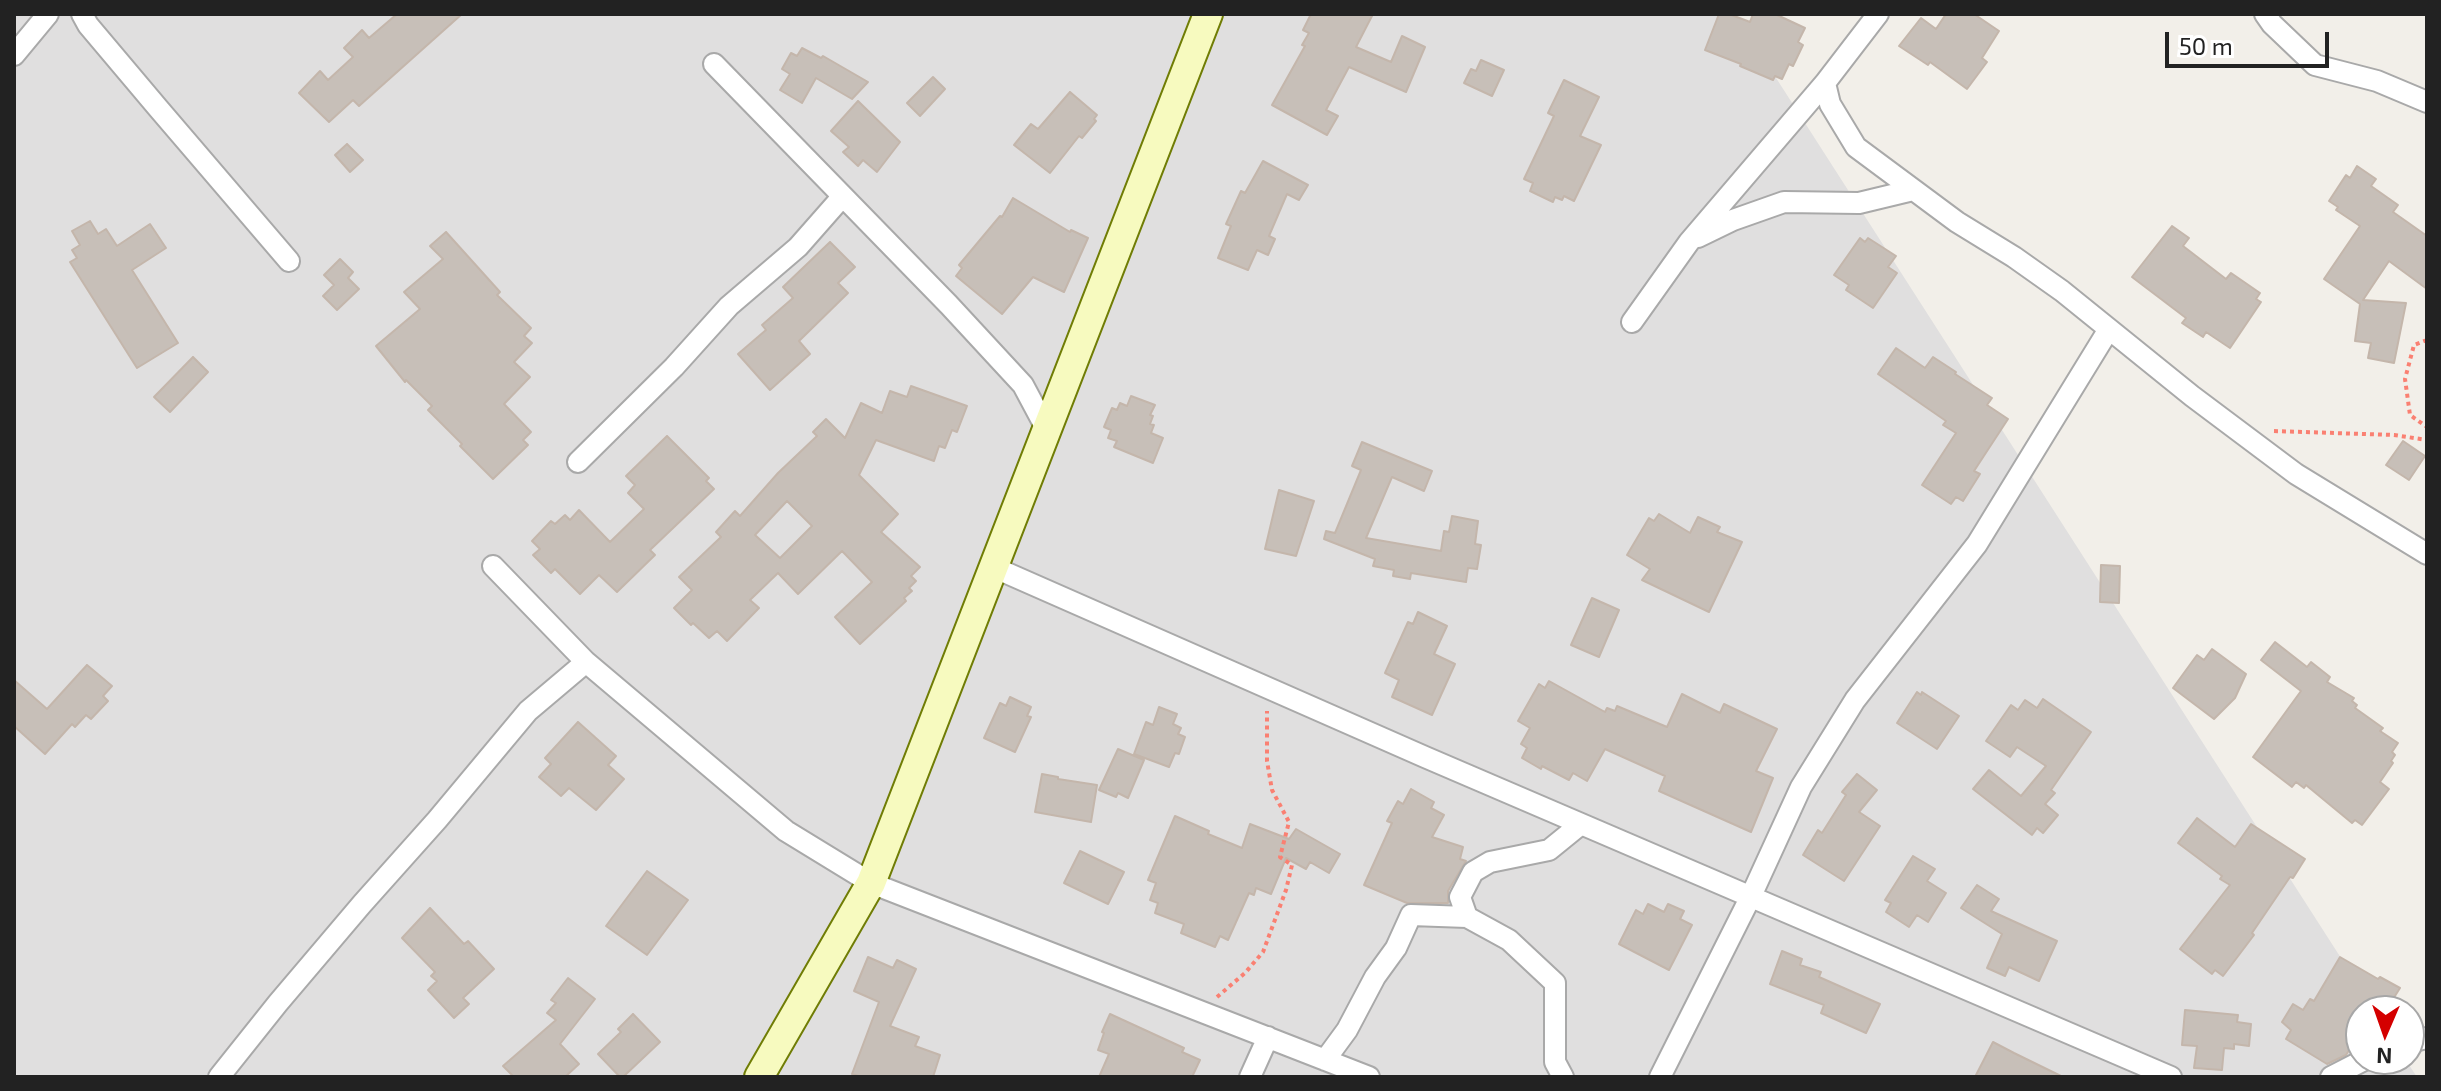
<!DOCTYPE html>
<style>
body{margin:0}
#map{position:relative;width:2441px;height:1091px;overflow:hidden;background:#f2efe9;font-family:"Exo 2",sans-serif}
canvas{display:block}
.frame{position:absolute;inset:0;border:16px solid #222;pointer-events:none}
.north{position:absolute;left:2345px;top:995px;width:80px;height:80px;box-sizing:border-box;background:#fff;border:2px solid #a7a7a7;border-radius:50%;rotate:182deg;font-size:22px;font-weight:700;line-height:32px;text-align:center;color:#222}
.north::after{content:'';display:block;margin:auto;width:28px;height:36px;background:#d40000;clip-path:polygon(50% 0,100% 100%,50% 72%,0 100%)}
.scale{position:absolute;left:2165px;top:32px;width:164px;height:36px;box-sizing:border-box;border:4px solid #222;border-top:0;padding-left:10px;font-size:24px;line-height:28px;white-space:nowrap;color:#222;-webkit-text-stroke:6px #fff;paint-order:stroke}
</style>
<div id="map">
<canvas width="2441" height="1091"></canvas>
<div class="frame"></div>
<div class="north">N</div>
<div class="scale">50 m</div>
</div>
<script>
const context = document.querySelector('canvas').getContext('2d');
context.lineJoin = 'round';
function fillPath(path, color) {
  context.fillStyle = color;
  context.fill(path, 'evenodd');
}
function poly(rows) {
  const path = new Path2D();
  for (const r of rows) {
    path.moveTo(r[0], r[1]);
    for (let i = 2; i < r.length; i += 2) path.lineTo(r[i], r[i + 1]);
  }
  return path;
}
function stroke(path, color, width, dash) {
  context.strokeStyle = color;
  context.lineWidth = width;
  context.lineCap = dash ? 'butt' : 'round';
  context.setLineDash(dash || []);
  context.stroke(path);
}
fillPath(poly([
 [14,14,1735,14,2375,1011,2361,1011,2361,1059,2405,1059,2417,1077,14,1077]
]), '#e0dfdf');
const building = poly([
 [397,14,462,14,359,106,353,100,329,122,299,93,320,71,328,80,353,57,344,48,362,30,369,38,397,14],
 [1311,14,1373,14,1356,47,1391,62,1402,36,1425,47,1406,92,1349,67,1326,110,1338,116,1327,135,1272,105,1305,46,1302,45,1309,33,1303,30,1311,14],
 [1719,14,1729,14,1750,22,1753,14,1775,14,1805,28,1798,42,1803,45,1793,66,1789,64,1782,79,1775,76,1773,80,1740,66,1741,64,1705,50,1719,14],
 [1946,14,1974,14,1999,31,1982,58,1987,62,1967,89,1930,62,1928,65,1899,46,1921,18,1936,29,1946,14],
 [802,48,821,58,823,56,868,82,852,99,816,78,802,103,780,90,790,74,782,69,791,53,797,56,802,48],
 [1481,60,1504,70,1492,96,1464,83,1471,69,1476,71,1481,60],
 [933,77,945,89,920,116,907,103,933,77],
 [1564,80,1599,97,1580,136,1601,145,1574,201,1564,196,1562,200,1555,197,1553,202,1530,191,1533,183,1524,179,1554,116,1548,113,1564,80],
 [1070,92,1097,115,1094,119,1096,121,1082,138,1079,136,1050,173,1014,145,1031,124,1038,129,1070,92],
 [858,101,900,142,877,172,863,160,858,166,843,152,849,147,831,131,858,101],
 [347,144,363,160,350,172,335,155,347,144],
 [1263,161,1308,185,1299,200,1287,194,1269,236,1275,239,1268,255,1257,250,1248,270,1218,258,1231,226,1226,224,1241,191,1245,193,1263,161],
 [2357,166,2376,179,2371,186,2398,205,2393,212,2427,236,2427,289,2389,261,2363,300,2406,303,2394,363,2368,358,2371,343,2355,341,2360,304,2324,279,2360,226,2336,210,2338,207,2329,201,2346,175,2350,178,2357,166],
 [1013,198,1070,232,1071,230,1088,238,1064,292,1033,277,1002,314,956,276,962,268,959,265,1000,216,1002,217,1013,198],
 [90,221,98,234,106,229,117,246,150,224,166,248,132,270,178,343,137,368,70,262,77,258,72,250,80,245,72,231,90,221],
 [2172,226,2189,238,2183,246,2226,279,2231,273,2260,293,2256,299,2261,302,2230,348,2206,332,2203,337,2182,323,2186,318,2132,277,2172,226],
 [446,232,500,292,497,295,531,328,524,336,532,343,514,362,530,377,504,404,531,432,523,440,528,445,493,479,460,446,462,444,428,410,432,406,406,380,405,382,376,346,420,309,404,292,443,259,430,246,446,232],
 [1860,238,1865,242,1868,238,1896,256,1888,267,1897,273,1873,308,1846,290,1849,285,1834,275,1860,238],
 [830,242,855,267,838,283,848,293,799,341,810,354,770,390,738,354,766,330,762,325,793,298,783,287,830,242],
 [340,259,353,272,348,278,359,289,337,310,323,296,334,285,324,275,340,259],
 [1896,348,1925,368,1933,357,1956,372,1955,374,1992,398,1987,405,2008,419,1974,471,1980,474,1963,501,1956,497,1951,504,1922,485,1956,433,1943,425,1946,421,1878,374,1896,348],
 [193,357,208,372,170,412,154,397,193,357],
 [911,386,967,406,957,432,952,430,945,448,939,446,934,461,876,440,859,475,898,514,881,532,920,567,911,576,916,581,909,588,912,591,904,598,906,601,860,644,835,617,872,582,842,551,798,594,778,573,750,600,759,608,727,641,717,631,709,638,693,623,691,625,674,608,692,590,679,577,721,537,716,532,735,511,740,516,778,473,817,436,813,432,826,419,845,438,861,403,882,413,890,391,907,397,911,386],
 [787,501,812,526,780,558,755,535,787,501],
 [1131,396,1155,405,1150,415,1153,416,1150,424,1154,425,1151,433,1163,438,1153,463,1114,447,1117,441,1108,438,1111,430,1104,427,1112,408,1117,410,1120,403,1127,406,1131,396],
 [667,436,709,478,706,481,714,489,650,550,655,555,617,592,599,575,580,594,555,569,551,573,533,555,540,549,532,541,551,521,555,524,565,515,570,520,579,510,610,542,644,509,628,493,635,485,626,476,667,436],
 [2403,441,2425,456,2409,480,2386,465,2403,441],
 [1362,442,1432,471,1424,491,1392,477,1366,538,1441,551,1444,531,1449,532,1452,516,1478,521,1475,544,1481,545,1477,569,1468,568,1466,582,1411,573,1410,579,1393,576,1394,570,1373,566,1375,559,1324,539,1326,531,1335,533,1361,470,1352,466,1362,442],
 [1279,490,1314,501,1296,556,1265,549,1279,490],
 [1659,514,1690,533,1698,517,1720,527,1717,532,1742,542,1709,612,1642,580,1650,569,1627,555,1649,518,1654,521,1659,514],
 [2101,565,2120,566,2119,603,2100,602,2101,565],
 [1592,598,1619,610,1599,657,1571,645,1592,598],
 [1418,612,1447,626,1434,654,1455,664,1432,715,1392,697,1399,680,1385,673,1408,622,1413,624,1418,612],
 [2275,642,2307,667,2311,662,2330,677,2327,682,2354,698,2352,701,2357,705,2355,708,2383,728,2380,731,2398,743,2392,752,2395,755,2391,761,2393,763,2380,782,2389,789,2362,825,2355,820,2352,823,2306,785,2304,788,2296,782,2292,787,2253,757,2301,691,2261,660,2275,642],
 [2212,649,2246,674,2235,698,2214,719,2173,688,2197,655,2204,660,2212,649],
 [87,665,112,686,103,696,108,701,91,719,86,715,75,727,72,724,45,754,14,726,14,680,47,709,87,665],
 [1549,681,1605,712,1607,708,1615,711,1617,706,1667,727,1682,694,1720,713,1724,704,1777,729,1756,771,1773,778,1751,832,1659,791,1665,776,1605,749,1587,781,1573,773,1569,780,1542,766,1541,769,1522,758,1527,748,1521,744,1530,728,1518,721,1539,684,1545,688,1549,681],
 [1917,692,1921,695,1922,692,1959,716,1937,749,1897,723,1917,692],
 [1010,697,1031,707,1027,716,1031,717,1015,752,984,738,1000,703,1006,706,1010,697],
 [2043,699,2091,732,2051,790,2055,793,2045,804,2058,815,2043,833,2037,828,2032,835,1973,789,1989,770,2021,796,2046,766,2017,747,2010,757,1986,741,2011,705,2018,710,2025,700,2037,708,2043,699],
 [1159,707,1177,714,1173,724,1181,728,1178,734,1185,737,1179,754,1175,753,1169,767,1134,754,1146,722,1153,725,1159,707],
 [578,722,616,756,608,765,624,779,596,810,569,788,561,796,539,777,551,764,545,758,578,722],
 [1118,749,1144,760,1128,798,1118,793,1116,797,1099,790,1118,749],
 [1042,774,1058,777,1058,779,1097,785,1091,822,1035,812,1042,774],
 [1857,774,1877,790,1859,812,1880,826,1844,881,1803,855,1818,830,1822,833,1846,795,1842,792,1857,774],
 [1411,789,1434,802,1431,808,1444,815,1432,837,1463,847,1460,859,1466,861,1448,891,1448,903,1407,903,1364,885,1392,823,1387,821,1398,801,1403,804,1411,789],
 [1175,816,1209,831,1208,834,1242,848,1250,824,1289,839,1296,829,1340,854,1329,873,1310,862,1306,869,1286,858,1271,894,1256,888,1254,895,1249,893,1228,940,1220,936,1215,947,1181,933,1184,924,1155,913,1158,903,1150,900,1156,883,1148,880,1175,816],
 [2197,818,2235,847,2251,824,2305,859,2293,878,2290,877,2252,933,2254,935,2223,976,2215,970,2212,974,2180,949,2230,885,2220,879,2222,876,2178,843,2197,818],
 [1080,851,1124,872,1108,904,1064,883,1080,851],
 [1913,856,1935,869,1927,881,1946,893,1928,922,1917,915,1909,927,1886,912,1891,903,1885,900,1913,856],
 [647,871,688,900,647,955,606,926,647,871],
 [1977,885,1999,899,1991,911,2057,941,2039,981,2009,967,2005,976,1987,968,2002,934,1961,908,1977,885],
 [1648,904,1664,912,1668,904,1684,911,1680,919,1692,925,1669,970,1619,944,1636,910,1643,914,1648,904],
 [430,908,464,944,468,941,494,969,463,998,469,1004,454,1018,428,990,437,981,431,976,435,972,402,938,430,908],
 [1782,951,1802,959,1800,965,1821,972,1819,977,1880,1004,1866,1033,1821,1013,1824,1005,1770,984,1782,951],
 [868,957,893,968,897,960,916,969,890,1026,919,1037,915,1046,940,1055,933,1077,862,1077,852,1074,879,1002,854,991,868,957],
 [2340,957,2378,979,2380,977,2400,988,2388,1007,2376,1000,2369,1011,2361,1011,2361,1031,2346,1055,2327,1064,2286,1039,2291,1030,2282,1022,2293,1004,2303,1010,2310,999,2314,1001,2340,957],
 [568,978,595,999,560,1044,579,1064,565,1077,514,1077,503,1066,556,1020,547,1013,556,1003,551,1000,568,978],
 [2185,1010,2238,1015,2237,1022,2251,1024,2249,1046,2234,1044,2234,1049,2224,1048,2222,1070,2194,1068,2197,1046,2182,1045,2185,1010],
 [633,1014,660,1042,623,1077,620,1077,598,1054,621,1032,618,1029,633,1014],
 [1110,1014,1184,1048,1182,1052,1200,1060,1192,1077,1099,1077,1109,1054,1098,1050,1104,1033,1102,1032,1110,1014],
 [1993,1042,2014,1053,2063,1077,1975,1077,1993,1042]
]);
fillPath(building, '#c7bfb8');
stroke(building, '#c4b6ab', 2);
const street = poly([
 [82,14,88,25,158,108,289,261],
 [2265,14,2272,24,2315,65,2377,81,2427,102],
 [14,55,48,14],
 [714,64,949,305,1023,385,1047,430],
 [1825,83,1830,104,1856,147,1957,222,2014,257,2062,291,2192,396,2296,474,2427,554],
 [1698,237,1733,220,1784,202,1859,203,1913,190],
 [1632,322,1689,242,1825,83,1878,14],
 [578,462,674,367,729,306,798,247,842,197],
 [493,566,586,662,786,831,871,883,1369,1077],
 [993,567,1425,757,2171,1077],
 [2409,1042,2427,1038],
 [1325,1060,1347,1030,1375,977,1396,948,1411,915,1467,917],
 [219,1077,278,1003,362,904,437,820,528,711,586,662],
 [1250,1077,1268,1037],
 [1563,1077,1555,1062,1555,983,1509,940,1467,917,1460,897,1473,872,1490,862,1549,850,1581,824],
 [1660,1077,1751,896,1801,787,1855,700,1977,544,2109,329],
 [2331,1077,2366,1059]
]);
const secondary = poly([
 [759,1077,871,883,1208,14]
]);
stroke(street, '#a9a9a9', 24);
stroke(secondary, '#707d05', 32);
stroke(poly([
 [2427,340,2414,345,2405,379,2410,415,2427,427],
 [2274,431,2394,435,2427,440],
 [1217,997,1245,973,1263,952,1286,890,1292,865,1280,857,1289,822,1272,790,1267,761,1267,711]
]), '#fa8072', 4, [4, 4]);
stroke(street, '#fff', 20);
stroke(secondary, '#f7fabf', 28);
</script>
